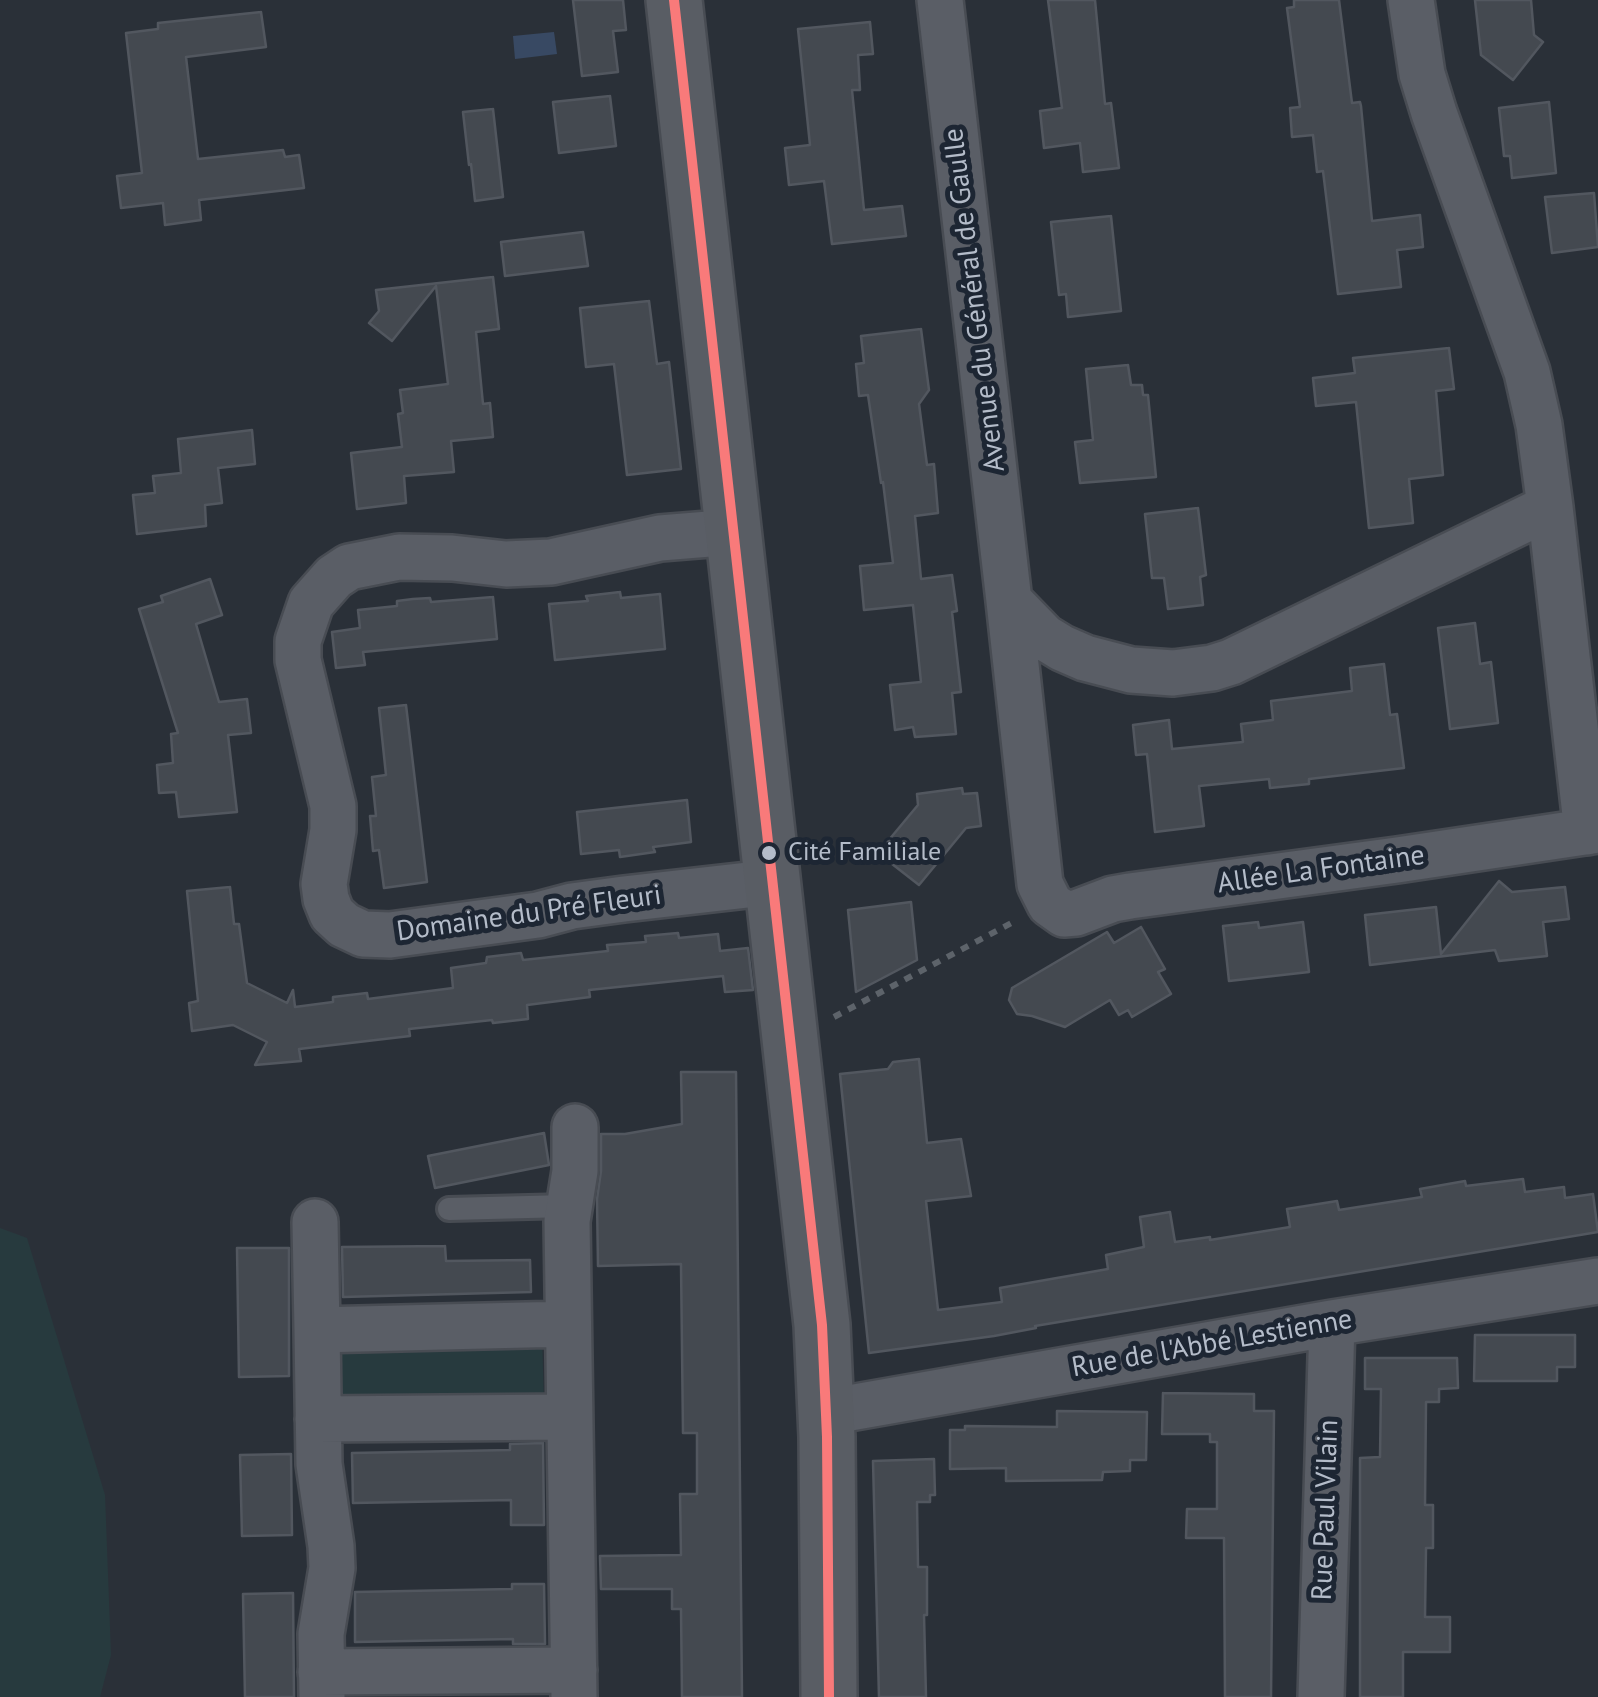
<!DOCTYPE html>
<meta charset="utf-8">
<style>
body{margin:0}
canvas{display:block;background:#2a3038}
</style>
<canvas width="1598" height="1697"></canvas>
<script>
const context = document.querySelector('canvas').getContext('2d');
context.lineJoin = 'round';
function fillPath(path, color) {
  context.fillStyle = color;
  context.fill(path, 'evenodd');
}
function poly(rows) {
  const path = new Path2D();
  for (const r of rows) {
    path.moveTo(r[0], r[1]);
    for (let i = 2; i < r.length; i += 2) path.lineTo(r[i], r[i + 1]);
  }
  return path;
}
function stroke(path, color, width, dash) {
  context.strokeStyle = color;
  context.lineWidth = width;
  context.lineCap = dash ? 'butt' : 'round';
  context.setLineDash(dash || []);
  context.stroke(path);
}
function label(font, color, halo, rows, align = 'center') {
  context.font = font + ' "PT Sans",sans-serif';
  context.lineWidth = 10;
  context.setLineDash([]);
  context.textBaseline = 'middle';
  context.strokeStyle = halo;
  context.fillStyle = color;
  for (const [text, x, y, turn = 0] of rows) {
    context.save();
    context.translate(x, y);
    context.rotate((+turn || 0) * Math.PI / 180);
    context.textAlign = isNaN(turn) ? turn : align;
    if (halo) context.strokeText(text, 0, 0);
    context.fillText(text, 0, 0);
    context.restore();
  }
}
fillPath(poly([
 [0,1228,27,1238,105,1495,111,1655,100,1697,0,1697],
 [542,1334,544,1405,340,1398,334,1351]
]), '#273a3e');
fillPath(poly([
 [554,32,557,54,515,59,513,36]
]), '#384963');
const building = poly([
 [573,0,623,0,626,30,613,31,618,72,582,76,573,0],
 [1048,0,1095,0,1105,104,1111,103,1119,168,1083,172,1080,143,1044,148,1040,111,1062,108,1048,0],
 [1294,0,1339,0,1352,103,1360,102,1361,106,1372,221,1420,215,1423,247,1397,250,1401,287,1338,294,1323,171,1317,172,1313,135,1292,137,1290,108,1300,107,1287,8,1294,7,1294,0],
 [1475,0,1531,0,1534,35,1543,42,1513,80,1481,55,1475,0],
 [261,12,266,47,186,57,198,159,283,150,285,157,299,155,304,188,199,200,201,220,165,225,163,203,121,208,117,176,142,173,126,33,158,29,158,23,261,12],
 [870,22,873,54,858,55,860,90,852,90,864,210,902,206,906,236,832,244,824,181,789,185,785,148,810,145,798,29,870,22],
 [610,96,616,146,559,153,553,102,610,96],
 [1549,102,1556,173,1512,178,1510,156,1504,156,1499,108,1549,102],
 [493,109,503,197,475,201,471,164,469,165,463,112,493,109],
 [1594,193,1598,247,1552,253,1545,197,1594,193],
 [1111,216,1121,311,1068,317,1066,294,1059,295,1051,222,1111,216],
 [583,232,588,266,505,276,501,242,583,232],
 [493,277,499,329,476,332,483,404,490,403,493,437,451,441,454,472,404,476,406,503,357,509,351,453,402,447,398,414,403,413,400,390,448,384,436,286,392,341,369,323,379,311,376,290,493,277],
 [649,301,657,364,669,362,681,469,627,475,614,364,586,367,580,308,649,301],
 [921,329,929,390,919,404,927,465,934,464,938,513,915,516,921,579,952,575,957,611,952,612,961,692,952,693,956,734,915,737,913,727,895,730,890,685,921,682,913,605,864,610,860,566,893,563,883,482,881,483,868,395,859,396,856,364,864,363,861,336,921,329],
 [1449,348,1454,389,1436,391,1443,475,1409,479,1413,523,1369,528,1356,402,1316,406,1313,378,1355,373,1353,358,1449,348],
 [1128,365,1131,385,1142,385,1143,395,1148,395,1156,477,1080,483,1075,442,1093,440,1086,369,1128,365],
 [252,430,255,464,218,468,222,503,205,505,206,526,137,534,133,495,155,493,153,476,181,473,178,439,252,430],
 [1198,508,1206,575,1200,577,1203,605,1168,609,1164,578,1152,578,1145,514,1198,508],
 [210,579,222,615,196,624,219,702,247,699,251,733,228,735,237,812,179,817,176,792,159,793,157,765,173,763,171,734,178,733,139,609,163,602,161,596,210,579],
 [620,592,621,598,660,594,665,649,555,660,549,604,588,601,586,596,620,592],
 [493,597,497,639,363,652,365,665,336,668,332,632,360,628,358,610,397,606,397,601,413,599,430,598,431,602,493,597],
 [1475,623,1480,664,1491,662,1498,723,1450,729,1438,628,1475,623],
 [1384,664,1390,715,1397,714,1404,768,1309,779,1309,784,1270,788,1269,779,1199,786,1204,826,1155,832,1147,754,1136,755,1133,725,1169,720,1172,749,1243,742,1241,724,1273,720,1271,701,1352,691,1350,668,1384,664],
 [406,705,427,882,384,888,379,850,373,851,370,816,376,816,372,777,386,775,379,708,406,705],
 [962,788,963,794,977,793,981,826,966,828,919,885,878,853,918,805,917,794,962,788],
 [687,800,691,842,653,847,655,852,620,857,619,850,581,854,577,812,687,800],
 [1499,881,1512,892,1565,887,1569,919,1543,922,1547,956,1499,961,1495,950,1370,965,1365,915,1436,907,1441,954,1499,881],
 [230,887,234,924,239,924,247,983,287,1003,293,990,295,1007,333,1002,333,997,367,993,368,999,453,988,451,968,486,963,487,957,521,953,523,960,608,951,607,945,646,942,645,936,678,933,679,938,718,934,720,951,748,948,753,990,725,992,723,976,589,990,590,997,527,1005,528,1019,493,1023,492,1020,409,1029,410,1036,299,1049,301,1061,255,1065,267,1042,233,1025,192,1031,189,1003,198,1001,187,891,230,887],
 [911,902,917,960,856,992,848,910,911,902],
 [1258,922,1259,928,1303,922,1309,972,1229,981,1223,926,1258,922],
 [1141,927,1165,969,1158,972,1171,994,1132,1017,1128,1010,1119,1015,1110,1000,1065,1027,1032,1016,1017,1014,1009,1000,1012,988,1107,932,1114,943,1141,927],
 [919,1059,927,1143,961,1139,971,1196,926,1201,938,1310,1002,1302,1000,1288,1108,1269,1106,1255,1144,1247,1140,1217,1170,1212,1175,1242,1210,1237,1210,1240,1290,1227,1287,1209,1337,1201,1339,1210,1422,1197,1420,1189,1465,1181,1466,1186,1523,1179,1525,1192,1564,1187,1565,1198,1593,1194,1598,1232,1035,1326,1036,1328,994,1336,869,1353,840,1074,888,1069,893,1062,919,1059],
 [681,1072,736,1072,742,1697,682,1697,681,1609,672,1609,672,1589,601,1589,600,1556,681,1555,680,1494,697,1494,697,1433,683,1433,681,1264,598,1266,597,1199,601,1171,601,1134,625,1134,682,1124,681,1072],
 [544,1133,549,1165,435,1188,428,1156,544,1133],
 [445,1246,446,1261,530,1260,531,1292,343,1297,342,1247,445,1246],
 [237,1248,289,1248,289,1376,239,1377,237,1248],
 [1475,1335,1575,1335,1575,1367,1557,1367,1557,1381,1474,1381,1475,1335],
 [1365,1358,1457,1358,1458,1388,1439,1389,1439,1402,1426,1402,1425,1505,1433,1505,1433,1548,1426,1548,1425,1617,1450,1617,1450,1652,1403,1652,1403,1697,1360,1697,1360,1458,1380,1457,1381,1389,1365,1389,1365,1358],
 [1163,1393,1254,1394,1254,1411,1274,1411,1271,1697,1225,1697,1224,1538,1186,1538,1187,1509,1217,1509,1217,1442,1210,1442,1210,1434,1162,1434,1163,1393],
 [1057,1411,1147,1412,1146,1460,1130,1460,1130,1471,1103,1472,1102,1480,1006,1481,1006,1468,950,1469,950,1430,965,1430,965,1426,1057,1427,1057,1411],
 [543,1443,544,1525,511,1525,511,1500,353,1503,352,1453,510,1450,510,1444,543,1443],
 [291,1454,292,1535,242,1536,240,1455,291,1454],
 [934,1459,935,1495,930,1495,930,1502,917,1502,918,1567,927,1567,927,1615,924,1615,926,1697,879,1697,873,1461,934,1459],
 [512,1584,544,1584,545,1644,513,1644,513,1639,355,1642,355,1592,512,1589,512,1584],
 [293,1593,294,1697,245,1697,243,1594,293,1593]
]);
fillPath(building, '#444950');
stroke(building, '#52575f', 2.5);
const lane = poly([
 [449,1209,568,1206]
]);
const street = poly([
 [940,0,1009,601,1044,637,1062,648,1085,658,1131,670,1173,673,1212,668,1231,662,1550,507,1539,425,1527,372,1434,113,1422,74,1411,0],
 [1550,507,1587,832],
 [734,532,660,538,551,562,506,564,452,558,399,557,349,567,334,577,311,603,298,641,298,660,333,806,333,830,324,884,326,899,332,914,344,925,363,934,390,935,538,915,572,906,624,899,774,882],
 [1009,601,1040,884,1050,904,1064,914,1076,913,1113,899,1130,896,1397,860,1598,830],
 [315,1222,317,1330],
 [827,1412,1332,1323,1598,1281],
 [318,1419,569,1417],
 [321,1672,574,1670],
 [322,1697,321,1634,332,1568,331,1546,319,1464,317,1330,568,1324],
 [574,1697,567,1221,575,1171,575,1127],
 [1321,1697,1332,1323]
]);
const secondary = poly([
 [674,0,822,1325,827,1437,829,1697]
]);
stroke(lane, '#484c53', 28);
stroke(street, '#484c53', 50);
stroke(secondary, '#484c53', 60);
stroke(poly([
 [834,1017,1017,920]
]), '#5d636a', 6, [8, 8]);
stroke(lane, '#5a5e66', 22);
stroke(street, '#5a5e66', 45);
stroke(secondary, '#595d64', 55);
stroke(poly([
 [674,0,822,1325,827,1437,829,1697]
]), '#f97a7a', 10);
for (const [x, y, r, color] of [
 [769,853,9,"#b4bcc9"]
]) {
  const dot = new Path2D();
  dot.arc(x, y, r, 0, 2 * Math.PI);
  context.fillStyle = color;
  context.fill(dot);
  stroke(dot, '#1d2633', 4);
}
label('26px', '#b4bcc9', '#1d2633', [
 ["Cité Familiale",788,853]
], 'left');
label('28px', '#b4bcc9', '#1d2633', [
 ["Avenue du Général de Gaulle",975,300,-97],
 ["Allée La Fontaine",1321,870,-8],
 ["Domaine du Pré Fleuri",529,914,-8],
 ["Rue de l'Abbé Lestienne",1212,1344,-10],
 ["Rue Paul Vilain",1326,1510,-88]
]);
</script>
